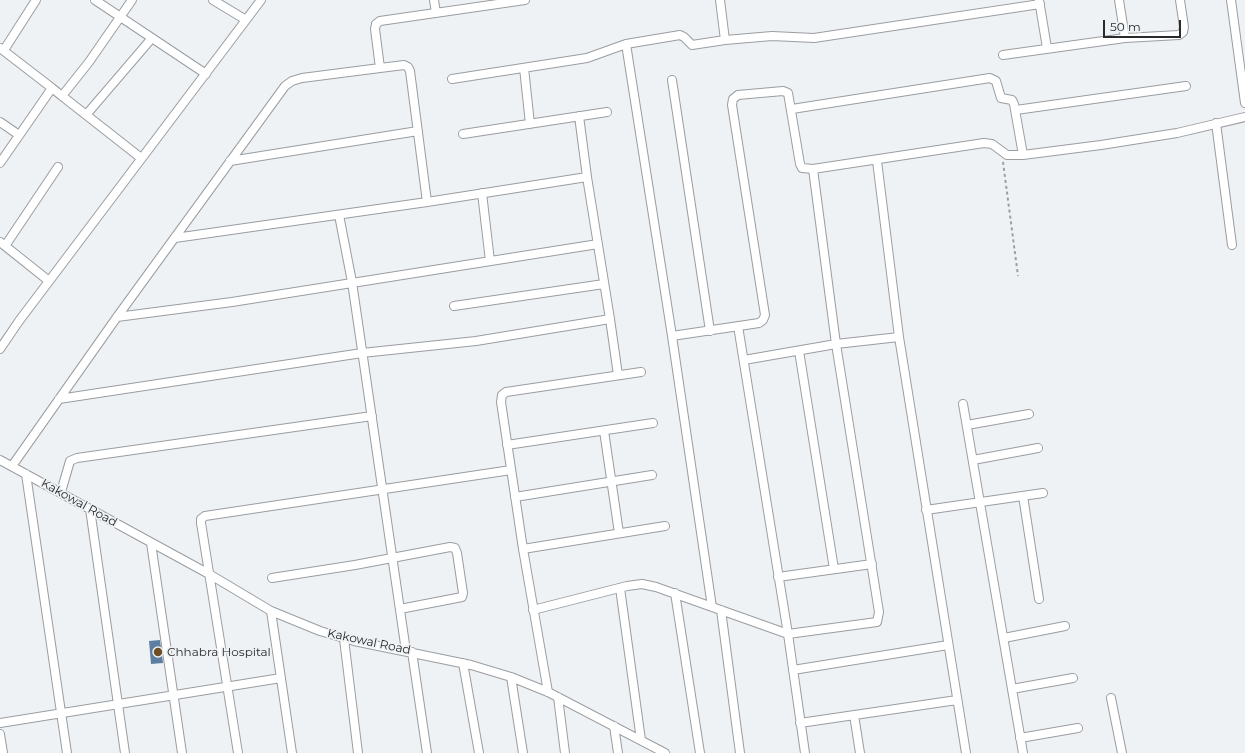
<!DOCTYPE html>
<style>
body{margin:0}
#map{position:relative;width:1245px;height:753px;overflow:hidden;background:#eef2f5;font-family:Montserrat,sans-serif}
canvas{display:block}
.scale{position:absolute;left:1103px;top:20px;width:78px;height:18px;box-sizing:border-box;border:2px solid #292a2c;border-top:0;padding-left:5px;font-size:12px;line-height:14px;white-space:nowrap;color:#292a2c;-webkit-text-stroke:3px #eef2f5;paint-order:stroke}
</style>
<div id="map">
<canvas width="1245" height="753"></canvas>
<div class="scale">50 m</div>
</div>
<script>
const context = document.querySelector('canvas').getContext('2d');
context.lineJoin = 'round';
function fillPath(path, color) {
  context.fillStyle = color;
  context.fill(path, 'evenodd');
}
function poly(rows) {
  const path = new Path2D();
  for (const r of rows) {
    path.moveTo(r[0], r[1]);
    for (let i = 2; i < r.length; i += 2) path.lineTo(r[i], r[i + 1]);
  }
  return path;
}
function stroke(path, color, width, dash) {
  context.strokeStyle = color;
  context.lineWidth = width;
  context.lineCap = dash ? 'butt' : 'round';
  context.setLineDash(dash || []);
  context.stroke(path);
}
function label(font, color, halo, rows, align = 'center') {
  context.font = font + ' Montserrat,sans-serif';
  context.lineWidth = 3.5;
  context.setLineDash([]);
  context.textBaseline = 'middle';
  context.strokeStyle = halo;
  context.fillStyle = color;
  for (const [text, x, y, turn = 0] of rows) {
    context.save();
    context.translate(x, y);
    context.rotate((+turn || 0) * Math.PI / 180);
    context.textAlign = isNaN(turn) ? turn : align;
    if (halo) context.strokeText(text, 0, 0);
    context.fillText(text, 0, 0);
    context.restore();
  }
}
fillPath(poly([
 [160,640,163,663,151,664,149,641]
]), '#5c7fa1');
const minor = poly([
 [213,0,246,20],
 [434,0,436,13],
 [1039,0,1047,48],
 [1119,0,1125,38],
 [1231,0,1245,103],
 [152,38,206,74],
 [725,40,772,36,814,38,1040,4],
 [626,44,672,336,759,323,763,320,765,315,732,105,733,99,738,95,783,91,788,93,800,164,802,168,813,169],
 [0,48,52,88],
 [4,50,36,0],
 [1003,55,1125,38,1179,35,1183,32,1184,27,1180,0],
 [380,68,375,29,376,24,380,21,525,0],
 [524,68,530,124],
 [452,79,587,58,626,44,680,35,684,37,692,45,725,40,720,0],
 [672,80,710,331],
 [62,96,141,158],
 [792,109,990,78,996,81,1001,98,1012,100,1014,104,1023,155],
 [1016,110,1186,86],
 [86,115,152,38,95,0],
 [579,116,587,177],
 [0,122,19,135],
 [1216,123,1232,245],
 [463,134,607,112],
 [230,161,418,131],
 [877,161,899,337,966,753],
 [0,163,52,88,62,96,89,62,132,0],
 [482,193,490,261],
 [339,215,352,282,406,651],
 [175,238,427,202],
 [0,242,49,281],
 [5,246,58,167],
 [454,306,604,284],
 [117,317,232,302,598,244],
 [610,319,618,375],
 [738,326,788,634,805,753],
 [672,336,712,607],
 [0,349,19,321,261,0],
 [799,351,834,569],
 [744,360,836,344,899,337],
 [963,404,1023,753],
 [967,425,1029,414],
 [604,431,619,533],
 [507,445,653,423],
 [0,460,209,574,271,611,320,631,354,641,471,665,511,677,548,692,665,753],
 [973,460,1038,448],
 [12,466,117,317,285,86,292,81,302,78,380,68,404,65,408,67,410,71,427,202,587,177,610,319,476,341,362,353,59,399],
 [26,474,67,753],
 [61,492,70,461,77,458,372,416],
 [1023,496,1039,599],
 [515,497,652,475],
 [90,509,125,753],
 [926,510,1043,493],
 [151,543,182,753],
 [523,549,665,526],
 [778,577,872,564],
 [272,578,355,565,450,547,455,548,457,553,463,593,462,597,400,609],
 [620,588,641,740],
 [675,593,700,753],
 [533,610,627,586,642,584,656,587,788,634,877,622,879,612,836,344,813,169,984,143,992,144,1007,155,1023,155,1101,145,1177,133,1245,117],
 [721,610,740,753],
 [271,611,292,753],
 [1004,638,1065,626],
 [344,639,358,753],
 [412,652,427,753],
 [463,663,479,753],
 [793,670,948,645],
 [511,677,523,753],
 [1012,689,1073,678],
 [548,692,523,549,501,402,502,395,506,392,641,372],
 [558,697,565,753],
 [1111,698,1122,753],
 [854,715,860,753],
 [0,723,281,678],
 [800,723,957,700],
 [614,726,618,753],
 [0,734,3,753],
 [1020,738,1078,728],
 [238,753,201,523,201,519,205,516,511,470]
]);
stroke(minor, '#9a9da1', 10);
stroke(poly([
 [1003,162,1018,276]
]), '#9c9fa1', 2, [3, 3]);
stroke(minor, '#fff', 8);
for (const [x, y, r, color] of [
 [158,652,5,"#6f4f25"]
]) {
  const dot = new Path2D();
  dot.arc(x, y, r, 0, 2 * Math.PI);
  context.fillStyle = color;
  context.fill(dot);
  stroke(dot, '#eef2f5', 1.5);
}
label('12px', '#292a2c', '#eef2f5', [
 ["Kakowal Road",79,503,29],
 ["Kakowal Road",369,642,12]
]);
label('12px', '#292a2c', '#eef2f5', [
 ["Chhabra Hospital",167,652]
], 'left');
</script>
